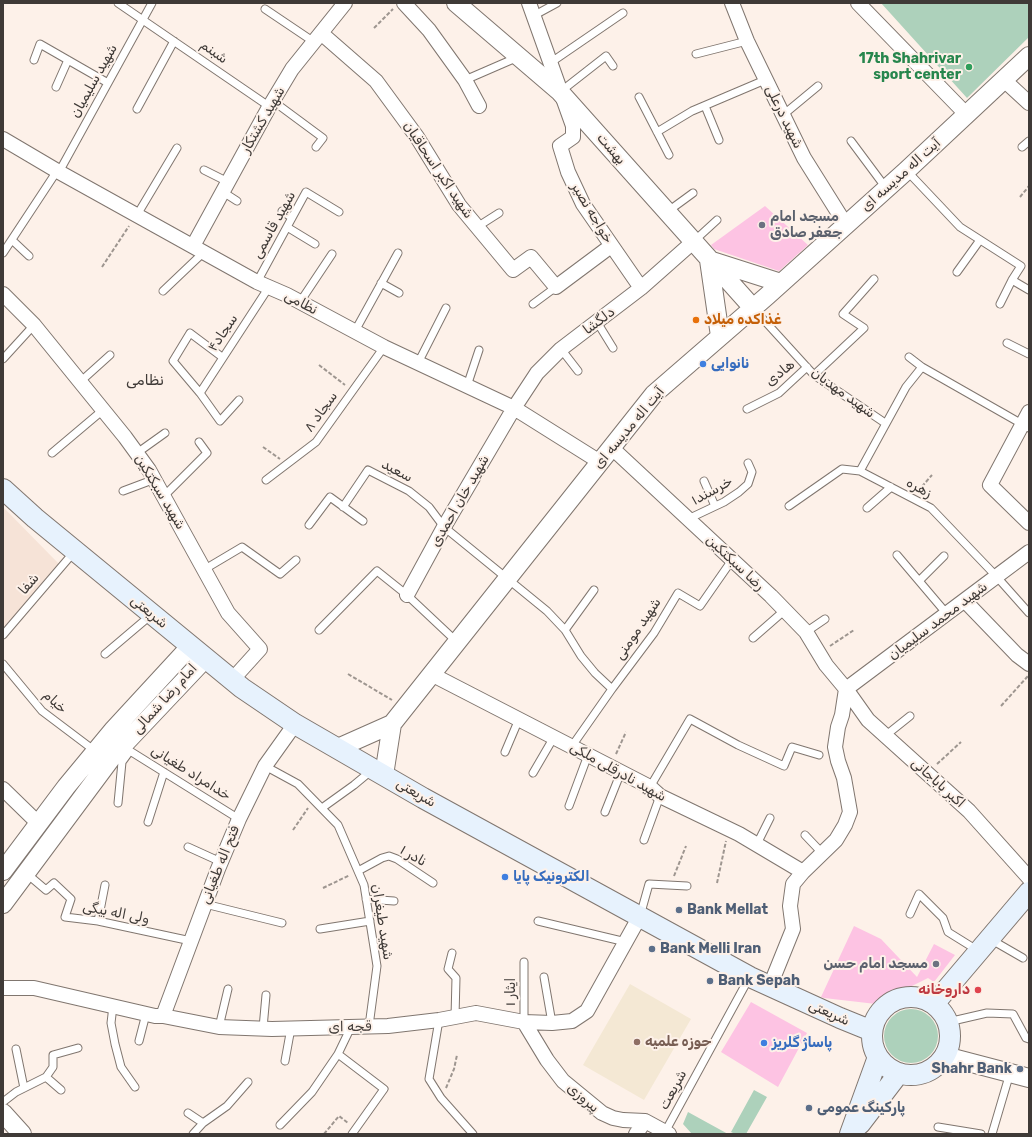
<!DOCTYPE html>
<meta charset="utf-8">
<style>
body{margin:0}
#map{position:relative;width:1032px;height:1137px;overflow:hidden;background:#fdf1e9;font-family:Rubik,sans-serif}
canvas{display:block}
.frame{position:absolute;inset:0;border:4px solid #3f3a37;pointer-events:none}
</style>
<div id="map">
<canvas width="1032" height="1137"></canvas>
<div class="frame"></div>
</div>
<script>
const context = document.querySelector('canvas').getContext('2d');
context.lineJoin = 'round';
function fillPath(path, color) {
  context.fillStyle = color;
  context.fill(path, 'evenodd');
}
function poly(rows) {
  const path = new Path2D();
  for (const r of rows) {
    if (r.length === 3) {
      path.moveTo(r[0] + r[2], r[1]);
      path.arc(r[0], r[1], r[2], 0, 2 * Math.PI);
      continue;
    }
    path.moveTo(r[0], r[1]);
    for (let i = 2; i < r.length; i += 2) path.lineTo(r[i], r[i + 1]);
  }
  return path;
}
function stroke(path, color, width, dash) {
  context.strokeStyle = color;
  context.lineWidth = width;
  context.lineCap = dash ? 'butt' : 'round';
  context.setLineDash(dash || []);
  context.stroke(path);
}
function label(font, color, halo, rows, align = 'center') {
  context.font = font + ' Rubik,Cairo,sans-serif';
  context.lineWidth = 4;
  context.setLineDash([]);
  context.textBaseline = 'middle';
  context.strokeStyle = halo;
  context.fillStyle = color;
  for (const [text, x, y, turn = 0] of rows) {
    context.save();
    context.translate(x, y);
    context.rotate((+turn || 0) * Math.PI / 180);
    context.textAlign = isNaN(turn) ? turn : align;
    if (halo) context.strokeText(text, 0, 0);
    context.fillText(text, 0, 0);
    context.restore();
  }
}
fillPath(poly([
 [3,507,60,565,3,629]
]), '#f6e3d7');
fillPath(poly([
 [630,984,691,1019,644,1100,583,1065]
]), '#f4e8d4');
fillPath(poly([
 [881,3,1029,3,1029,37,967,98],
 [911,1036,27],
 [754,1090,767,1097,746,1134,735,1134,731,1132],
 [688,1112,728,1134,692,1134,683,1124]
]), '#add1bb');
fillPath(poly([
 [765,206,808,245,779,271,714,249,711,245],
 [854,926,881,939,917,977,934,944,955,955,934,982,928,978,876,1004,824,998,821,997],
 [751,1002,807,1033,778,1087,721,1052]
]), '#fdc3e3');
const service = poly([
 [118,3,270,107],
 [265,9,314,42],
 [533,16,557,3],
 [696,54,747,41],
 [34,60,40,44,108,83],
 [550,63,623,13],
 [465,80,518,57],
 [56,87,68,60],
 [560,92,606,56,613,66],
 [639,97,669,155],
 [273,101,323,138,316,147],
 [705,106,719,140],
 [137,109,174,41],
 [783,115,818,86],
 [657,132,692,111,765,80],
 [851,141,886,188],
 [1022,147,1029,141],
 [204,170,228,182],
 [907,171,960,227,1021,266,1012,280,1029,290],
 [59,172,152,3],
 [223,192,237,201],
 [282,211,292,218],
 [667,212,693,193],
 [137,215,177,148],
 [287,227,315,244],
 [477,227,499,213],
 [12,240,29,256],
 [693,242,717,220],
 [3,253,57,171],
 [957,272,980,240],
 [257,282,306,192,339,212],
 [381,283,399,293],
 [163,291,204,252],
 [300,302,332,254],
 [533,304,556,287],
 [1000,304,1012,280],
 [753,308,814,375,885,423],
 [597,322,613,348],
 [355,331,398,253],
 [1007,343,1029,354],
 [561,349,578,371],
 [222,357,190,333,173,361,200,393,220,421,239,400],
 [909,357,922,367,1029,428],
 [3,359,34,325],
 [418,363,446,308],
 [922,367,906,387,860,471,931,508,997,577,1029,613],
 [814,375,864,328,843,314,874,279],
 [80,382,110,355],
 [467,386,479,350],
 [200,393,269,287],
 [747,409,779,393,807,367],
 [52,453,103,410],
 [137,453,165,433],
 [266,480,316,442,384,347],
 [704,481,715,506],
 [123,491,155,479],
 [164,496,207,453,199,442],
 [789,506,842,469,860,471],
 [343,507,368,470,409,491,429,507,444,527,547,611,565,630,581,656,595,673,612,689],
 [867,508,891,487],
 [688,519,724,502,739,492,748,484,752,472,748,463],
 [309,525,330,497,363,521],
 [897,555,947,614],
 [205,569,242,547,280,574,296,560],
 [919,581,944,556],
 [319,630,377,571,407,595,457,642],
 [565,630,594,590],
 [806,632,825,619],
 [3,635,74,552],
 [753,638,785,610],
 [105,654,151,615],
 [3,664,42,711,95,751],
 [885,736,910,716],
 [572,746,612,689,654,633,678,593,700,606,732,560],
 [505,752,519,719],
 [113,756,122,762,130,751,239,819],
 [265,766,298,784,338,825,364,885,377,966,369,1026],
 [533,773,554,737],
 [650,787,690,719,738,745,784,766,792,747,819,755],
 [118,803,122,762],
 [569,806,588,755],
 [322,808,354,785,372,770],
 [605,812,621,772],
 [148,822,164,772],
 [805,835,823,854],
 [644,840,660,796],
 [757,844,770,818],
 [188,847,221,862],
 [358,871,382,858,389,856,397,859,433,883],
 [26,873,46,890,54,883,71,899,65,917,98,921,191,941],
 [366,899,394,901],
 [205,904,282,923],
 [910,914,919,894,943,918,948,932,977,950],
 [640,916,649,884,687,886],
 [98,921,105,885],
 [538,921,626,942],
 [320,929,370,921],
 [990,939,1023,958],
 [452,953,448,969,456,978,455,1017],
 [544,977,552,1023],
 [113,1006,111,1023,115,1044,121,1067,135,1087],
 [439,1020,429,1079,441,1098,473,1134],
 [524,1022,524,962],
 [948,1022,987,1013,1013,1014,1026,1038,1029,1039],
 [219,1027,228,989],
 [263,1028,266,995],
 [139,1041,146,1014],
 [16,1049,24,1088],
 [338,1054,384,1089,352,1134],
 [285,1061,291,1028],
 [46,1077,61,1090],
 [3,1102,16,1092,46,1077,53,1067,53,1055,78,1048],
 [188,1113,203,1123],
 [280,1125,312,1092,338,1054,351,1027],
 [938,1127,981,1134],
 [665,1132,749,978],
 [193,1134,203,1123,227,1106,248,1082],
 [992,1134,1010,1073]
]);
const minor = poly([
 [404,3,429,30,465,80,479,106],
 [529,3,573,126,573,137,560,146,568,172,583,204,641,288],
 [732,3,747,41,804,158,846,225],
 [858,3,967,115],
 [321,33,376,81,417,137,459,205,513,270,531,257,556,287,611,246],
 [1004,80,1029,103],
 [3,139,59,172,257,282,287,295,384,347,514,408,600,462],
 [193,246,268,109,292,69,345,3],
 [3,294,34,325,125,437,149,470,228,613,260,649,232,680],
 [1029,412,990,485,1029,523],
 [612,448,771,596,806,632,826,665,846,689,868,720,969,811,1029,878],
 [407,595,444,527,514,408,537,373,561,349,641,288,693,242],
 [965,601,1017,655,1029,664],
 [431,674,650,787,660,796,739,834,803,872],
 [846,689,1029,552],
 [3,789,39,824],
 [770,986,793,929,790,906,793,884,803,872,836,840,845,825,850,812,844,778,838,761,835,747,838,727,842,715,846,689],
 [3,988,34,988,155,1016,163,1016,219,1027,272,1029,388,1026,439,1020,476,1013,524,1022,552,1023,572,1021,587,1011,640,916],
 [163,1016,218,869,239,819,265,766,295,724],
 [524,1022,547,1060,563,1081,602,1113,613,1118,623,1120,645,1121,669,1134],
 [636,1134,645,1121]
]);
const tertiary = poly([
 [456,3,560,92,753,308],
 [720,336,709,260,781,283],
 [338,748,392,724],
 [384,775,392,724,654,394,767,296,906,171,1029,56],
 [3,871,66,787,114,729,185,652,196,651,200,664,113,756,3,904],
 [945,1056,1029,1078],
 [3,1113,22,1134]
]);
const secondary = poly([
 [3,489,35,518,242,688,295,724,423,798,750,977,840,1018,872,1031],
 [911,1036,39],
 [934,1004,1029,892],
 [860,1124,899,1073],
 [850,1134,878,1057]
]);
stroke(service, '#80766f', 9);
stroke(minor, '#80766f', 16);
stroke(tertiary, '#80766f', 20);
stroke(secondary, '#80766f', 22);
stroke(poly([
 [374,28,393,9],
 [1020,197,1029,186],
 [102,267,129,226],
 [319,365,345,385],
 [263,447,280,459],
 [918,491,932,475],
 [830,646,854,630],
 [348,674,392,700],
 [1001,706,1028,676],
 [616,754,626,732],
 [937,764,961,742],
 [293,830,308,808],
 [674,876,686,846],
 [717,883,726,841],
 [323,888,350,875],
 [446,1088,454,1069,457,1055],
 [324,1134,339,1116,348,1123]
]), '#9e9690', 2, [4, 2]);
stroke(service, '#fff', 7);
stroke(minor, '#fff', 14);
stroke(tertiary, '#fff', 18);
stroke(secondary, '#e7f2fd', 20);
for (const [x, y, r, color] of [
 [969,67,4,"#2e9e5b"],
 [762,225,4,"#6b7280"],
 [696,320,4,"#e8710a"],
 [703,364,4,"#3f7fe0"],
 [505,877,4,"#3f7fe0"],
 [679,910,4,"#5c6f8a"],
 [652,949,4,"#5c6f8a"],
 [936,964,4,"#6b7280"],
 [710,981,4,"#5c6f8a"],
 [978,990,4,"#e0444e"],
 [637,1042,4,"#8d6e63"],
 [764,1043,4,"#3f7fe0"],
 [1020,1069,4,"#5c6f8a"],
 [809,1108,4,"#5c6f8a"]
]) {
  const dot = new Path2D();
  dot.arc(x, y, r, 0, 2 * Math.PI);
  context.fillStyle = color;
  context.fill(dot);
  stroke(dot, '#fdf1e9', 1.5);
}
label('14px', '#3f3a37', '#fdf1e9', [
 ["شبنم",214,52,35],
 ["شهید سلیمیان",94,81,-61],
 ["شهید درعلی",784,117,64],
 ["شهید کشتکار",263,120,-60],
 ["بهشت",611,149,49],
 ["شهید اکبر اسحاقیان",438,170,56],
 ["آیت اله مدیسه ای",901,175,-42],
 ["خواجه نصیر",592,213,59],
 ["شهید قاسمی",274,225,-61],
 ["نظامی",301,303,28],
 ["دلگشا",599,321,-37],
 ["سجاد۴",223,333,-56],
 ["هادی",780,373,-39],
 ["شهید مهدیان",843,393,36],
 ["سجاد ۸",321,412,-54],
 ["آیت اله مدیسه ای",629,428,-50],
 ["سعید",397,471,28],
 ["زهره",919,488,28],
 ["خرسند۱",712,491,-29],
 ["شهید سبکتکین",160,492,59],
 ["شهید خان احمدی",460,501,-60],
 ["رضا سبکتکین",735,563,43],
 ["شفا",29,584,-49],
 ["شریعتی",149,612,39],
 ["شهید محمد سلیمیان",938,621,-37],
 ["شهید مومنی",638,629,-56],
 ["امام رضا شمالی",165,699,-48],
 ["خیام",55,702,43],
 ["شهید نادرقلی ملکی",618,772,29],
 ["خدامراد طغیانی",191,773,32],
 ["اکبر باباجانی",938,783,42],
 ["شریعتی",416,793,30],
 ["نادر ۱",413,856,30],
 ["فتح اله طغیانی",220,865,-68],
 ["ولی اله بیگی",116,913,11],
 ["شهید طیغران",382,922,81],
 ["ایثار ۱",511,992,-90],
 ["شریعتی",829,1013,24],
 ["قجه ای",350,1027,-1],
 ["شریعت",673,1090,-62],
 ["پیروزی",583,1098,40]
]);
label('bold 14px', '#27864d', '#fdf1e9', [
 ["17th Shahrivar",961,59],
 ["sport center",961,75]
], 'right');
label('bold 14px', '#5b616d', '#fdf1e9', [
 ["مسجد امام",770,217],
 ["جعفر صادق",770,233],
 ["مسجد امام حسن",928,964,"right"]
], 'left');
label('bold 14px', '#c56008', '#fdf1e9', [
 ["غذاکده میلاد",704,320]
], 'left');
label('bold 14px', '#366cbe', '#fdf1e9', [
 ["نانوایی",711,364],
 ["الکترونیک پایا",513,877],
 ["پاساژ گلریز",772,1043]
], 'left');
label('bold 14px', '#4e5e75', '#fdf1e9', [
 ["Bank Mellat",687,910],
 ["Bank Melli Iran",660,949],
 ["Bank Sepah",718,981],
 ["Shahr Bank",1012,1069,"right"],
 ["پارکینگ عمومی",817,1108]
], 'left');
label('bold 14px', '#be3a42', '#fdf1e9', [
 ["داروخانه",970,990]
], 'right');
label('bold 14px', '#785e54', '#fdf1e9', [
 ["حوزه علمیه",645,1042]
], 'left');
label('15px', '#3f3a37', '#fdf1e9', [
 ["نظامی",145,381]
]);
</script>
